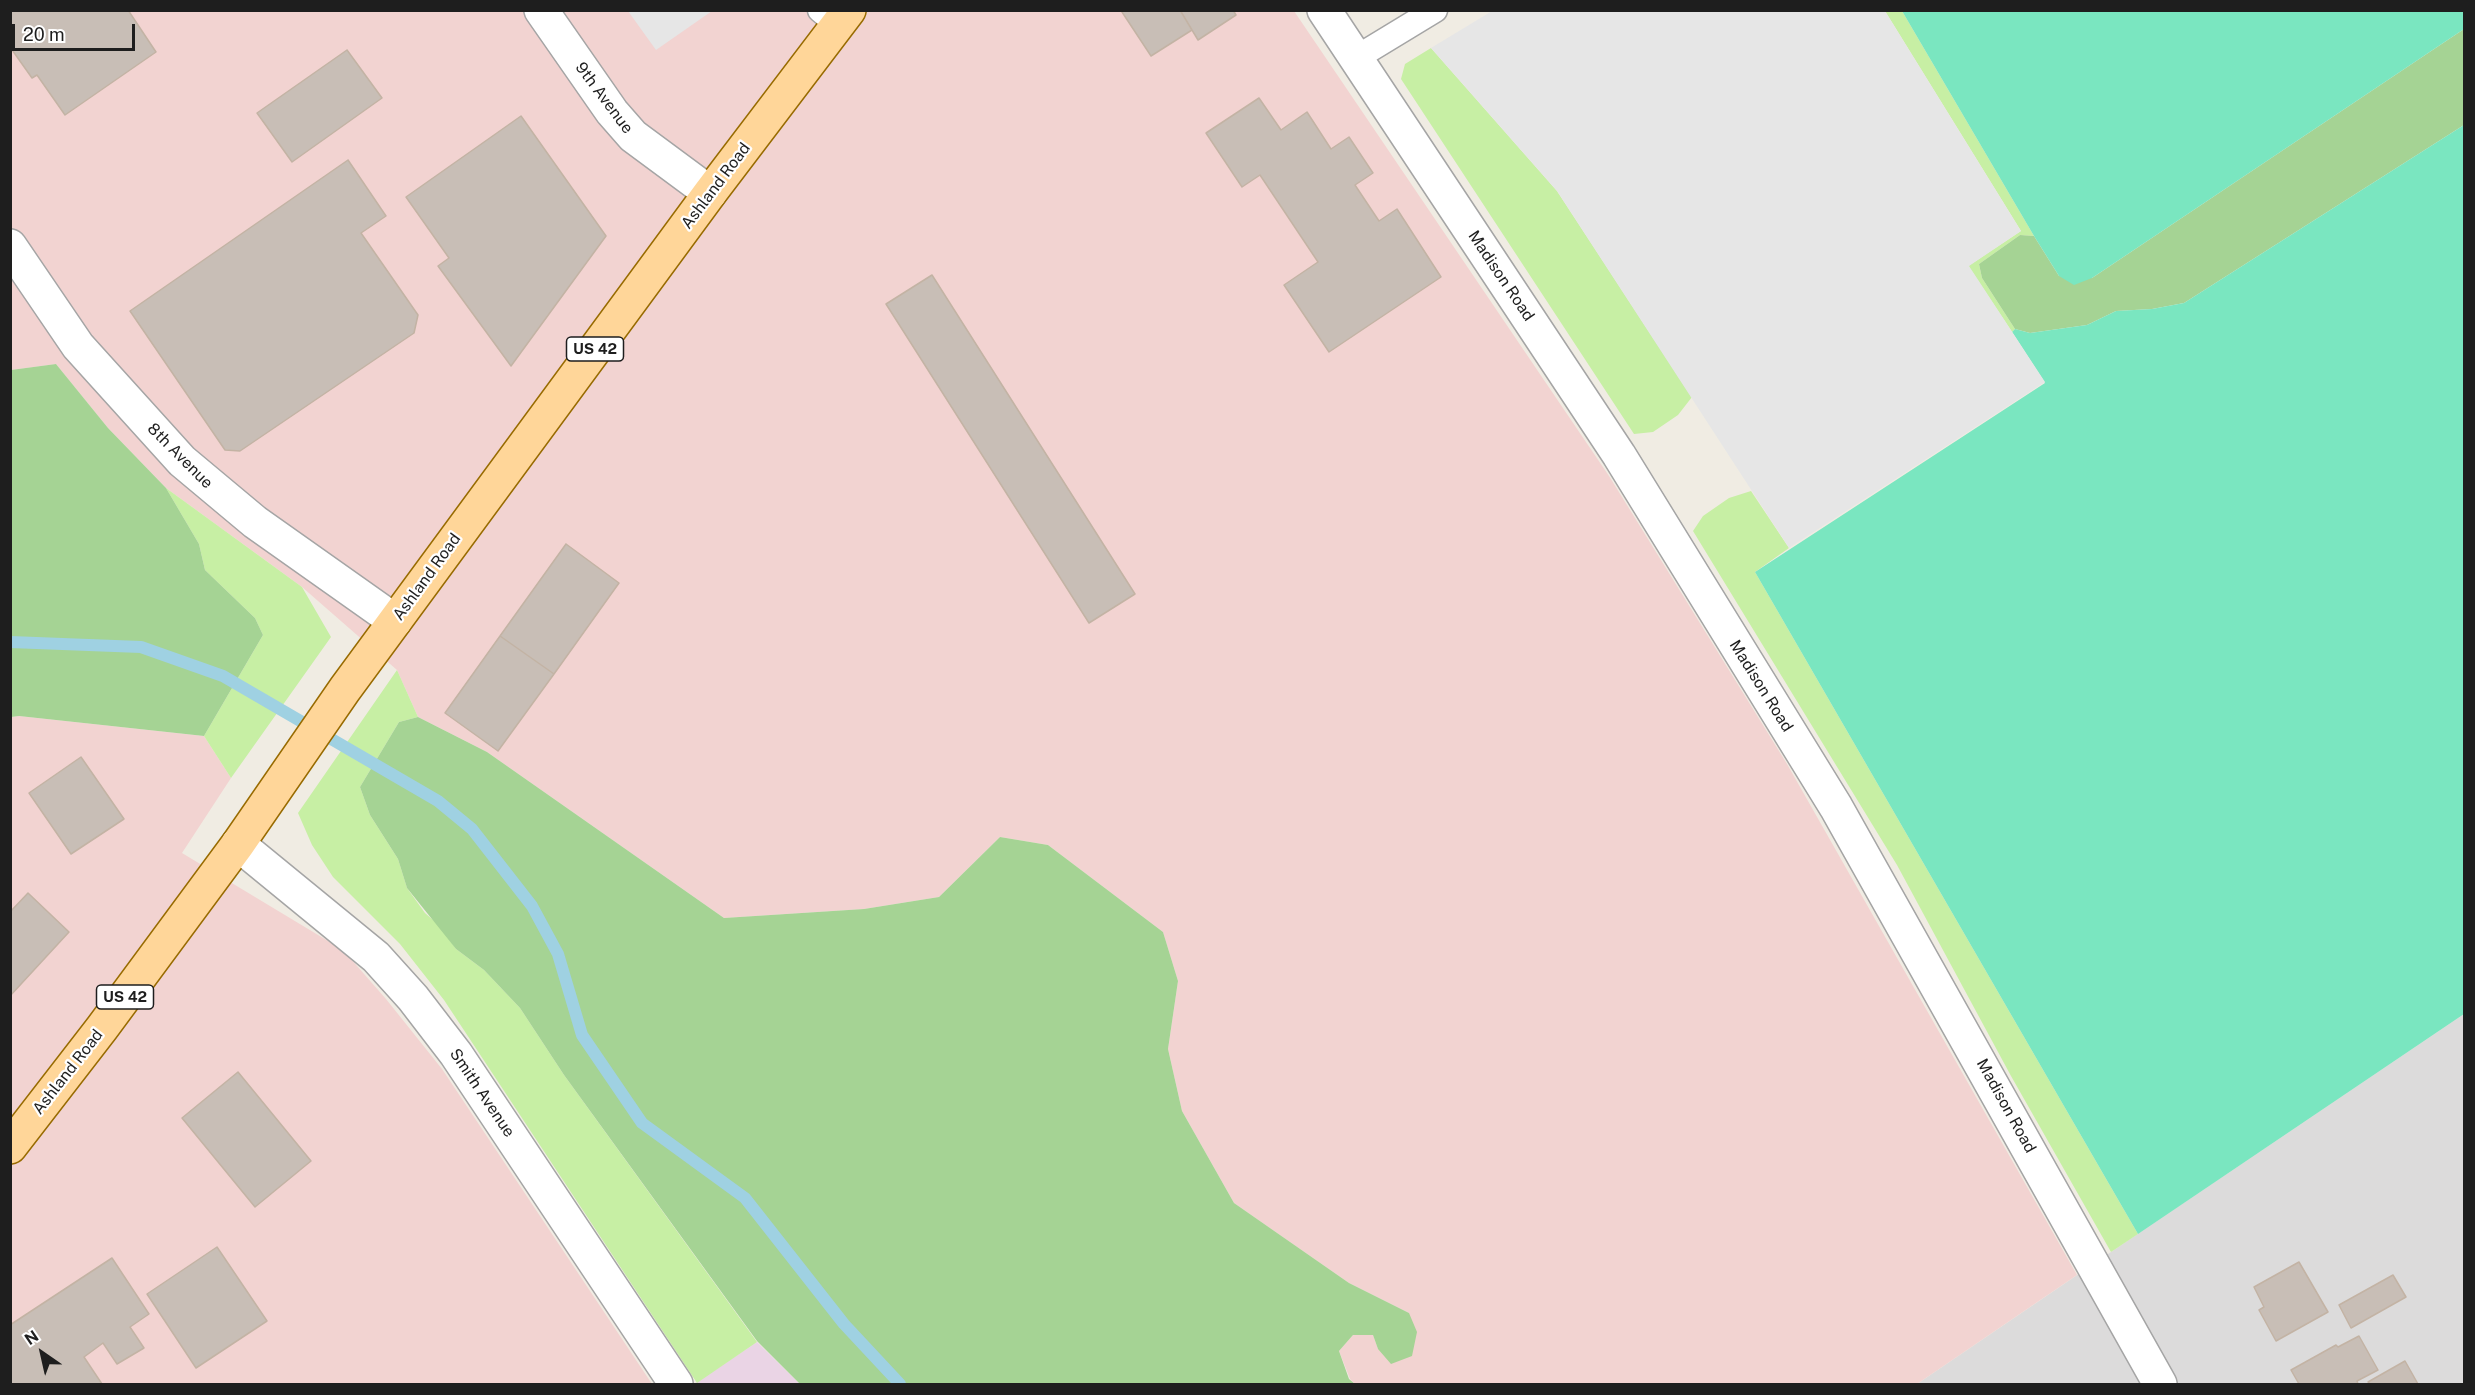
<!DOCTYPE html>
<style>
body{margin:0}
#map{position:relative;width:2475px;height:1395px;overflow:hidden;background:#f0ece3;font-family:"Public Sans",sans-serif}
canvas{display:block}
.frame{position:absolute;inset:0;border:12px solid #1e1e1e;pointer-events:none}
.north{position:absolute;left:12px;top:1323px;width:60px;height:60px;-webkit-text-stroke:4px #fff;paint-order:stroke;rotate:326deg;font-size:16px;font-weight:700;line-height:24px;text-align:center;color:#1e1e1e}
.north::after{content:'';display:block;margin:auto;width:21px;height:27px;background:#1e1e1e;clip-path:polygon(50% 0,100% 100%,50% 72%,0 100%)}
.scale{position:absolute;left:12px;top:24px;width:123px;height:27px;box-sizing:border-box;border:3px solid #1e1e1e;border-top:0;padding-left:8px;font-size:18px;line-height:21px;white-space:nowrap;color:#1e1e1e;-webkit-text-stroke:4px #fff;paint-order:stroke}
</style>
<div id="map">
<canvas width="2475" height="1395"></canvas>
<div class="frame"></div>
<div class="north">N</div>
<div class="scale">20 m</div>
</div>
<script>
const context = document.querySelector('canvas').getContext('2d');
context.lineJoin = 'round';
function fillPath(path, color) {
  context.fillStyle = color;
  context.fill(path, 'evenodd');
}
function poly(rows) {
  const path = new Path2D();
  for (const r of rows) {
    path.moveTo(r[0], r[1]);
    for (let i = 2; i < r.length; i += 2) path.lineTo(r[i], r[i + 1]);
  }
  return path;
}
function stroke(path, color, width, dash) {
  context.strokeStyle = color;
  context.lineWidth = width;
  context.lineCap = dash ? 'butt' : 'round';
  context.setLineDash(dash || []);
  context.stroke(path);
}
function label(font, color, halo, rows, align = 'center') {
  context.font = font + ' "Public Sans",sans-serif';
  context.lineWidth = 4.5;
  context.setLineDash([]);
  context.textBaseline = 'middle';
  context.strokeStyle = halo;
  context.fillStyle = color;
  for (const [text, x, y, turn = 0] of rows) {
    context.save();
    context.translate(x, y);
    context.rotate((+turn || 0) * Math.PI / 180);
    context.textAlign = isNaN(turn) ? turn : align;
    if (halo) context.strokeText(text, 0, 0);
    context.fillText(text, 0, 0);
    context.restore();
  }
}
fillPath(poly([
 [2464,1014,2464,1384,1917,1384,2111,1252]
]), '#dcdbdb');
fillPath(poly([
 [10,11,1294,11,1609,476,1787,764,2077,1275,1917,1384,1355,1384,1350,1379,1339,1351,1353,1335,1373,1335,1378,1349,1409,1313,1349,1283,1234,1203,1182,1111,1168,1049,1178,981,1163,932,1048,845,1000,837,939,897,864,909,724,918,487,752,418,717,397,670,302,587,166,488,108,428,56,364,11,370],
 [19,716,204,736,231,778,182,853,343,950,386,999,442,1069,652,1384,11,1384,11,717]
]), '#f2d3d1');
fillPath(poly([
 [757,1342,800,1384,694,1384]
]), '#ead4e5');
fillPath(poly([
 [1885,11,1902,11,2034,236,2020,235,1979,264,1982,278,2015,329,2012,332,1968,266,2021,231],
 [1431,48,1557,191,1692,397,1678,415,1653,432,1634,434,1401,79,1405,64],
 [166,488,302,587,331,637,231,778,204,736,263,635,255,618,205,570,199,544],
 [1751,491,1789,548,1755,572,2138,1234,2111,1252,2011,1076,1897,865,1693,531,1703,516,1729,498],
 [397,670,418,717,399,722,360,787,370,815,398,859,407,888,425,913,440,926,456,949,484,970,520,1008,564,1075,757,1342,697,1383,444,1000,400,944,333,877,312,845,298,813]
]), '#c7efa4');
fillPath(poly([
 [2464,29,2464,125,2184,303,2152,309,2116,311,2087,325,2030,333,2015,329,1982,278,1979,264,2020,235,2034,236,2059,276,2092,278],
 [56,364,108,428,166,488,199,544,205,570,255,618,263,635,204,736,19,716,11,717,11,370],
 [418,717,487,752,724,918,864,909,939,897,1000,837,1048,845,1163,932,1178,981,1168,1049,1182,1111,1234,1203,1349,1283,1409,1313,1417,1332,1412,1356,1391,1364,1378,1349,1373,1335,1353,1335,1339,1351,1349,1379,1355,1384,800,1384,757,1341,564,1075,520,1008,484,970,456,949,407,888,398,859,370,815,360,787,399,722]
]), '#a5d394');
fillPath(poly([
 [2464,10,2464,29,2092,278,2074,285,2059,276,2034,236,1902,11],
 [2464,125,2464,1014,2138,1234,1755,572,2045,383,2012,332,2015,329,2030,333,2087,325,2116,311,2152,309,2184,303]
]), '#7ae6c0');
fillPath(poly([
 [628,11,712,11,656,50],
 [1492,11,1885,11,2021,231,1969,266,2045,382,1789,548,1557,191,1431,48]
]), '#e6e6e6');
stroke(poly([
 [10,642,141,647,223,676,438,801,472,829,532,906,558,954,582,1035,642,1123,745,1198,844,1324,900,1384]
]), '#9fd1e2', 12);
const building = poly([
 [10,10,128,10,156,52,65,115,37,75,32,78,10,47,10,10],
 [1125,10,1180,10,1192,30,1151,56,1122,12,1125,10],
 [1180,10,1233,10,1236,15,1198,40,1180,10],
 [347,50,382,98,292,162,257,113,347,50],
 [1259,98,1281,130,1307,112,1331,149,1349,137,1373,173,1355,185,1379,221,1397,209,1441,277,1329,352,1284,285,1318,262,1260,175,1242,187,1206,133,1259,98],
 [521,116,606,236,511,366,438,266,449,258,406,197,521,116],
 [348,160,386,216,361,233,418,315,414,333,240,451,225,450,130,311,348,160],
 [932,275,1135,594,1089,623,886,304,932,275],
 [566,544,619,583,554,674,500,636,566,544],
 [500,636,554,674,498,751,445,713,500,636],
 [81,757,124,819,71,854,29,793,81,757],
 [28,893,69,932,10,996,10,912,28,893],
 [238,1072,311,1161,255,1207,182,1118,238,1072],
 [217,1247,267,1321,196,1368,147,1294,217,1247],
 [112,1258,149,1314,130,1327,144,1348,117,1364,103,1343,84,1357,102,1384,10,1384,10,1325,112,1258],
 [2299,1262,2328,1312,2276,1341,2259,1310,2264,1307,2254,1287,2299,1262],
 [2393,1275,2406,1297,2351,1328,2339,1305,2393,1275],
 [2359,1336,2378,1370,2357,1381,2358,1384,2299,1384,2291,1370,2336,1345,2338,1347,2359,1336],
 [2405,1361,2418,1384,2370,1384,2368,1382,2405,1361]
]);
fillPath(building, '#c8beb6');
stroke(building, '#c3b3a4', 1.5);
const service = poly([
 [820,10,838,25],
 [1356,58,1435,10]
]);
const minor = poly([
 [541,10,612,112,633,136,710,193],
 [10,246,78,346,182,461,255,522,395,621]
]);
const tertiary = poly([
 [1324,10,1619,455,1836,807,2160,1384],
 [238,844,376,957,413,998,456,1054,676,1384]
]);
const primary = poly([
 [10,1147,102,1028,238,844,345,689,710,193,849,10]
]);
stroke(service, '#a5a5a5', 27);
stroke(minor, '#a5a5a5', 36);
stroke(tertiary, '#a5a5a5', 36);
stroke(primary, '#986b00', 36);
stroke(service, '#fff', 24);
stroke(minor, '#fff', 33);
stroke(tertiary, '#fff', 33);
stroke(primary, '#ffd699', 33);
for (const [x, y, w] of [
 [595,349,57],
 [125,997,57]
]) {
  const box = new Path2D();
  box.roundRect(x - w / 2, y - 12, w, 24, 4.5);
  context.fillStyle = '#fff';
  context.fill(box);
  stroke(box, '#1e1e1e', 1.5);
}
label('bold 15px', '#1e1e1e', null, [
 ["US 42",595,349],
 ["US 42",125,997]
]);
label('16px', '#1e1e1e', '#fff', [
 ["9th Avenue",604,98,53],
 ["Ashland Road",716,186,-53],
 ["Madison Road",1501,276,56],
 ["8th Avenue",180,456,45],
 ["Ashland Road",427,577,-54],
 ["Madison Road",1761,686,58],
 ["Ashland Road",68,1072,-52],
 ["Smith Avenue",482,1093,56],
 ["Madison Road",2006,1106,61]
]);
</script>
